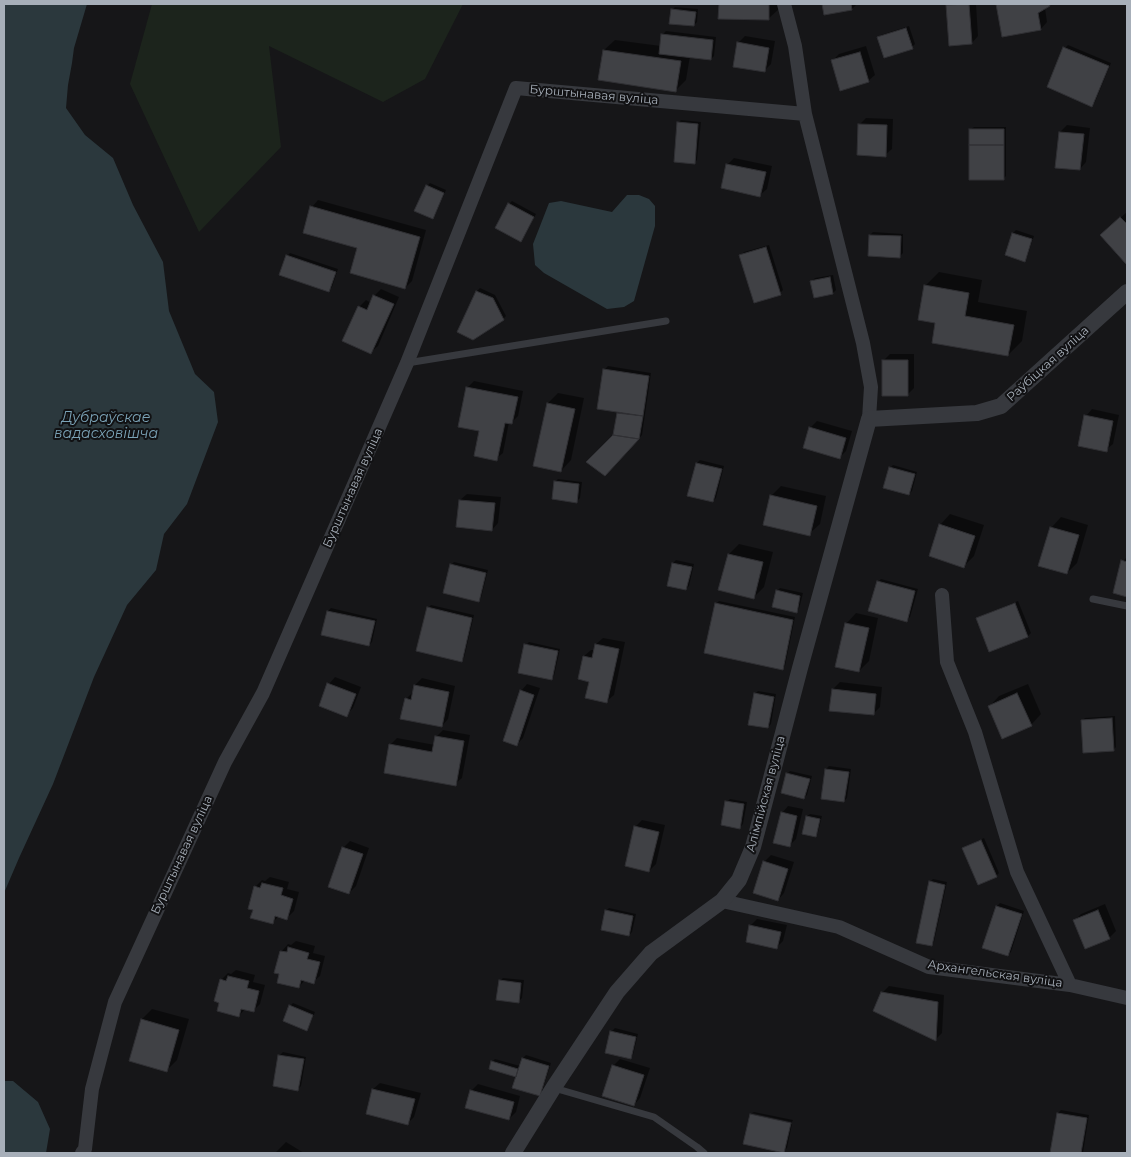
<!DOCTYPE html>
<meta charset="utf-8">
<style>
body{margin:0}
#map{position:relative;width:1131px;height:1157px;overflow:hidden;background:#161618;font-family:Montserrat,sans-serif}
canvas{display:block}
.frame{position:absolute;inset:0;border:5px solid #a7afb9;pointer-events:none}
</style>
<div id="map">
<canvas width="1131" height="1157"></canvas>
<div class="frame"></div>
</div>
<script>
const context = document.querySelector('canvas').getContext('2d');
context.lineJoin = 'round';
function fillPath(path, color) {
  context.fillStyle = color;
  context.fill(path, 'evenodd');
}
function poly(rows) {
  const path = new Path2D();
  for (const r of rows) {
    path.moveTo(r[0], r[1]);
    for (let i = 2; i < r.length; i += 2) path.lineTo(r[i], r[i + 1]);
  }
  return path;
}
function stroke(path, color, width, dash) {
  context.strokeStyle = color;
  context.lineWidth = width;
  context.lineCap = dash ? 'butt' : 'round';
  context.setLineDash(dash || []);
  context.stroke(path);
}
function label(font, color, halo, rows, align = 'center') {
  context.font = font + ' Montserrat,sans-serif';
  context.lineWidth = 4;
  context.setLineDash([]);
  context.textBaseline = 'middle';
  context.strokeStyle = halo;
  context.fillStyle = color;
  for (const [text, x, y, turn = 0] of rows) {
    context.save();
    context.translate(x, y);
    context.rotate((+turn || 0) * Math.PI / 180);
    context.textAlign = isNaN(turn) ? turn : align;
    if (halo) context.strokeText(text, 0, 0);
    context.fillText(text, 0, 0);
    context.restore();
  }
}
fillPath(poly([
 [152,4,463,4,425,79,383,102,269,46,281,147,199,232,130,84]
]), '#1c241c');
fillPath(poly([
 [4,4,87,4,74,48,72,63,68,85,66,108,85,135,113,158,133,205,163,262,169,311,195,374,214,392,218,422,187,504,164,534,156,570,127,605,94,677,53,784,19,858,4,893],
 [627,195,639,195,649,199,655,206,655,226,634,301,624,307,607,309,544,273,535,265,533,244,549,203,561,201,612,212],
 [4,1081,13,1081,38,1102,50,1129,46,1153,4,1153]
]), '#2b383d');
fillPath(poly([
 [720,4,779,4,779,9,768,19,720,18],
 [823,4,857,4,852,9,825,14],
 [949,4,976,4,978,36,972,43,947,6],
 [997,4,1050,4,1045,8,1047,22,1041,29,1003,36],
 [675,7,698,9,697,22,694,25,672,10],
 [909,26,915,44,912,47,878,38,881,35],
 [666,31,716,37,714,56,711,59,690,56,686,80,676,90,600,79,604,50,615,40,661,46,663,34],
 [745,36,775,41,771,64,765,70,738,43],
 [1068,45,1111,63,1095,102,1092,105,1065,48],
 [866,46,875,75,868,81,832,61,839,54],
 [866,118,893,119,892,149,885,155,859,125],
 [681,120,701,122,697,160,694,163,678,123],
 [1067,125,1090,128,1086,162,1080,169,1060,132],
 [974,127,1006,127,1006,176,1003,179,970,130],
 [734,158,772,166,767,189,760,195,723,188,728,164],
 [430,183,446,190,435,215,432,218,427,186],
 [318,200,426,230,412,281,405,288,312,207],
 [512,201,536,214,523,238,521,241,509,204],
 [1127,212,1127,261,1126,262,1112,225],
 [1016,230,1034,236,1027,257,1024,260,1006,254,1013,233],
 [873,232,903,234,903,253,900,256,870,235],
 [769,245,783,290,780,293,741,255,744,252],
 [290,253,338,269,332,287,329,290,287,256],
 [939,272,982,280,978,302,1027,311,1022,341,1008,355,937,322,925,286],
 [833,275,836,290,833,293,812,281,815,278],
 [480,288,495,295,506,316,503,319,458,331,477,291],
 [381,289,399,297,378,346,371,352,359,307,366,300,371,303,374,296],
 [890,354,914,354,914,388,907,395,883,361],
 [608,366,651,373,642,435,605,474,614,436,618,411,605,369],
 [474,381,523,391,518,416,511,423,509,422,503,453,496,459,481,430,467,388],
 [558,393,584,398,571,460,561,471,548,403],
 [1092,409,1119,415,1113,444,1106,450,1086,416],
 [817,421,852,431,846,451,839,458,810,428],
 [700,460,724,466,716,498,713,501,697,463],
 [893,465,917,472,912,491,909,494,890,468],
 [558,479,582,482,580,498,577,501,555,482],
 [781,486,826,496,820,524,809,534,771,496],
 [467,494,501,497,498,523,492,530,460,500],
 [950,514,984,525,974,556,964,566,940,525],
 [1061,517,1088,525,1077,563,1067,573,1051,528],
 [739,544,773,552,764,587,754,597,729,554],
 [1126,558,1127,559,1127,595,1114,592,1123,561],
 [676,560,694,564,689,586,686,589,673,563],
 [454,562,488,570,481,598,478,601,451,565],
 [881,579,918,589,910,617,907,620,878,582],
 [780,588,803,593,799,609,796,612,777,591],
 [719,601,795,617,785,666,782,669,716,604],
 [1018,601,1031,633,1028,636,978,619,981,616],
 [431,605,474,615,464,658,461,661,428,608],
 [331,608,377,619,372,642,369,645,323,634,328,611],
 [856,613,878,618,869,661,859,671,846,624],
 [603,638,625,642,614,695,607,701,590,681,584,656,591,650,595,650,596,644],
 [529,642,560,649,554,676,551,679,526,645],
 [335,677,361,687,353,708,346,715,329,684],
 [422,678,455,686,448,719,442,726,406,699,413,692,414,692,415,685],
 [840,682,882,687,880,707,873,714,833,689],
 [527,684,540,688,523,738,517,744,521,691],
 [1028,684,1041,714,1031,725,989,707,999,696],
 [758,691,776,694,771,724,768,727,755,694],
 [1115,716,1116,747,1113,750,1082,721,1085,718],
 [443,730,470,735,462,778,455,784,390,745,397,738,435,745,436,737],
 [829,766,851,769,847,798,844,801,826,769],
 [790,771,812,776,807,795,804,798,787,774],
 [730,799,747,802,743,824,740,827,727,802],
 [788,806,803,809,796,839,789,846,782,813],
 [810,814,822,816,818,832,815,835,807,816],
 [642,820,665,825,656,864,649,871,635,827],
 [984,838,999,873,996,876,964,849,967,846],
 [350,841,369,848,356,886,349,893,343,848],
 [771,855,794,862,784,893,778,900,764,862],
 [270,877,289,882,287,889,299,892,294,911,287,918,279,916,272,923,254,909,255,887,262,880,265,881],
 [933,879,947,882,934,942,931,945,930,882],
 [1000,903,1024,911,1011,952,1008,955,997,906],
 [1105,904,1116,931,1109,938,1074,921,1081,914],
 [609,908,636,914,632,932,629,935,606,911],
 [757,919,787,925,783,941,777,947,750,926],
 [296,941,315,946,313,953,325,956,320,976,313,982,305,980,299,987,281,973,276,972,282,951,288,944,291,945],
 [236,970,255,975,253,982,265,985,260,1004,253,1011,245,1009,239,1016,220,1002,221,980,228,973,231,974],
 [503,978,524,980,522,998,519,1001,500,981],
 [889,986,944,995,942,1033,935,1040,882,993],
 [293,1003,315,1012,309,1026,306,1029,290,1006],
 [152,1009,189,1019,177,1060,167,1070,130,1060,142,1019],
 [615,1028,638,1034,633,1055,630,1058,612,1031],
 [283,1052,306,1057,301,1086,298,1089,280,1055],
 [526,1055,551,1063,542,1092,539,1095,517,1076,492,1062,495,1059,520,1066,523,1058],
 [620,1059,650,1068,640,1098,634,1105,613,1066],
 [380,1083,421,1093,414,1117,408,1123,373,1089],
 [478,1084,520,1096,516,1112,509,1119,471,1091],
 [1061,1110,1089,1115,1083,1153,1051,1153,1058,1113],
 [754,1112,793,1120,792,1122,752,1113],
 [751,1114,751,1116,792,1124,787,1148,784,1151,745,1143],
 [286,1142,304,1153,275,1153]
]), '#0007');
const building = poly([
 [719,4,769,4,769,20,718,19,719,4],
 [822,4,851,4,852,10,824,15,822,4],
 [969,4,972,44,949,46,946,5,969,4],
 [996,4,1049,4,1050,6,1038,13,1041,30,1002,37,996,4],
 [671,9,696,12,694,26,669,24,671,9],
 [906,28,913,49,884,58,877,37,906,28],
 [661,34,713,40,711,60,659,54,661,34],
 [737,42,769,48,765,72,733,67,737,42],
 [1063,47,1109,66,1092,107,1047,87,1063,47],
 [603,50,681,61,676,92,598,80,603,50],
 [860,52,869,82,840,91,831,60,860,52],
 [677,122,698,124,695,164,674,162,677,122],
 [858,124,887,125,886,157,857,155,858,124],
 [969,129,1004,129,1004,145,969,145,969,129],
 [1059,132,1084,134,1080,170,1055,168,1059,132],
 [969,145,1004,145,1004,180,969,180,969,145],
 [726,164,766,172,760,197,721,188,726,164],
 [426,185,444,193,433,219,414,211,426,185],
 [508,203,534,217,521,242,495,228,508,203],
 [310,206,420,237,405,289,350,273,357,248,303,233,310,206],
 [1120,217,1127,224,1127,262,1126,264,1100,235,1120,217],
 [1012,233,1032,239,1025,262,1005,255,1012,233],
 [869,235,901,236,900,258,868,256,869,235],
 [766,247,781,295,754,303,739,255,766,247],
 [286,255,336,272,329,292,279,275,286,255],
 [830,277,833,294,814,298,810,281,830,277],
 [924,285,969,293,965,316,1014,325,1008,356,932,343,935,323,918,320,924,285],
 [476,291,493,298,504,320,473,340,457,332,476,291],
 [373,295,394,304,371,354,342,341,358,306,367,310,373,295],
 [882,360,908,360,908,396,882,396,882,360],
 [603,369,649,376,643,416,597,409,603,369],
 [466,387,518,397,512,424,505,423,497,461,474,456,479,431,458,427,466,387],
 [547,403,575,409,561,472,533,466,547,403],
 [617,413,643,416,639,439,613,435,617,413],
 [1084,415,1113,421,1107,452,1078,446,1084,415],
 [809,427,846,438,840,459,803,448,809,427],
 [613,435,639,439,605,476,586,462,613,435],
 [696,463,722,469,713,502,687,496,696,463],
 [889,467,915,474,909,495,883,488,889,467],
 [554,481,579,484,577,503,552,499,554,481],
 [770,495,817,506,810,536,763,525,770,495],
 [459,500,495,503,492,531,456,527,459,500],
 [939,524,975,536,964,568,929,556,939,524],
 [1050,527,1079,535,1067,574,1038,566,1050,527],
 [728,554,763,562,754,599,718,590,728,554],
 [1121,560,1127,562,1127,597,1113,593,1121,560],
 [672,563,692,567,686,590,667,586,672,563],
 [450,564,486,573,479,602,443,593,450,564],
 [877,581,915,591,907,622,868,611,877,581],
 [776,590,800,596,797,613,772,607,776,590],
 [715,603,793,620,783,670,704,653,715,603],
 [1015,603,1028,637,989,652,976,618,1015,603],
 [427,607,472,618,462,662,416,651,427,607],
 [327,611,375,621,369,646,321,635,327,611],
 [845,623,869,628,859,672,835,667,845,623],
 [524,644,558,651,552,680,518,673,524,644],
 [595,644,619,649,607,703,585,698,589,682,578,679,583,656,592,658,595,644],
 [327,683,356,694,347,717,319,706,327,683],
 [414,685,449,692,442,727,400,719,405,698,411,700,414,685],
 [832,689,876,694,874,715,829,711,832,689],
 [520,690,534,695,517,746,503,741,520,690],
 [754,693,774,697,768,728,748,725,754,693],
 [1017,693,1032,726,1002,739,988,706,1017,693],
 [1112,718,1114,751,1083,753,1081,720,1112,718],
 [435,736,464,741,456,786,384,773,389,744,432,752,435,736],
 [825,769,849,772,844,802,821,799,825,769],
 [786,773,810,779,804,799,781,793,786,773],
 [725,801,744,804,740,829,721,825,725,801],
 [781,812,797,816,790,847,773,843,781,812],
 [806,816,820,819,816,837,802,834,806,816],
 [634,826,659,832,649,872,625,866,634,826],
 [981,840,997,877,978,885,962,848,981,840],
 [342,847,363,854,349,894,328,887,342,847],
 [763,861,788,869,778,901,753,893,763,861],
 [929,881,945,885,932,946,916,943,929,881],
 [262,883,283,888,281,895,293,899,287,920,275,916,273,924,250,918,253,910,248,909,254,886,260,888,262,883],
 [996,906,1022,914,1008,956,982,948,996,906],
 [605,910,633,916,629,936,601,930,605,910],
 [1098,910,1110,939,1085,949,1073,920,1098,910],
 [749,925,781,932,777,949,746,942,749,925],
 [288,947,309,953,307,959,320,962,314,984,301,980,299,988,277,983,279,974,274,973,280,951,287,952,288,947],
 [228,976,249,981,247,988,259,991,254,1012,241,1009,239,1017,217,1011,219,1003,214,1001,220,979,226,981,228,976],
 [499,980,521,983,519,1003,496,1000,499,980],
 [881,992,938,1002,936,1041,873,1011,881,992],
 [289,1005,313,1015,307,1031,283,1021,289,1005],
 [141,1019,179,1030,167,1072,129,1061,141,1019],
 [610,1031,636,1037,631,1059,605,1053,610,1031],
 [278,1055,304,1059,298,1091,273,1086,278,1055],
 [522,1058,549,1066,540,1096,512,1088,522,1058],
 [491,1061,518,1069,516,1077,489,1069,491,1061],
 [612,1065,644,1075,634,1106,602,1096,612,1065],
 [372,1089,415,1099,408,1125,366,1114,372,1089],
 [470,1090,514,1102,509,1120,465,1108,470,1090],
 [1057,1113,1087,1118,1081,1153,1050,1153,1057,1113],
 [750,1114,791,1123,784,1153,743,1144,750,1114]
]);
fillPath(building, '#404145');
stroke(building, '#303034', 1);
stroke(poly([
 [407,363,666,321],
 [1093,599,1127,606],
 [554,1088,654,1117,697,1147,704,1153]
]), '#37393e', 7);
stroke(poly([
 [784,4,795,46,805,114,863,343,871,387,869,419],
 [942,595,947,662,975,732,1017,872,1070,985],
 [722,901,839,927,929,967,1070,985,1127,998],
 [82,1153,85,1149,92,1089,115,1002,225,762,263,693,407,363,516,88,805,114]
]), '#37393e', 14);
stroke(poly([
 [513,1153,554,1087,617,992,651,953,722,901,739,880,753,847,800,668,869,419,977,413,1001,406,1127,292]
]), '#37393e', 16);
label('12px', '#a7afb9', '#111113', [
 ["Бурштынавая вуліца",594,95,5],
 ["Раўбіцкая вуліца",1048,364,-42],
 ["Бурштынавая вуліца",353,488,-66],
 ["Алімпійская вуліца",766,794,-75],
 ["Бурштынавая вуліца",182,855,-65],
 ["Архангельская вуліца",995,974,8]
]);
label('italic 14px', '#7ba3b7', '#111113', [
 ["Дубраўскае",106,418],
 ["вадасховішча",106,434]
]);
</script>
